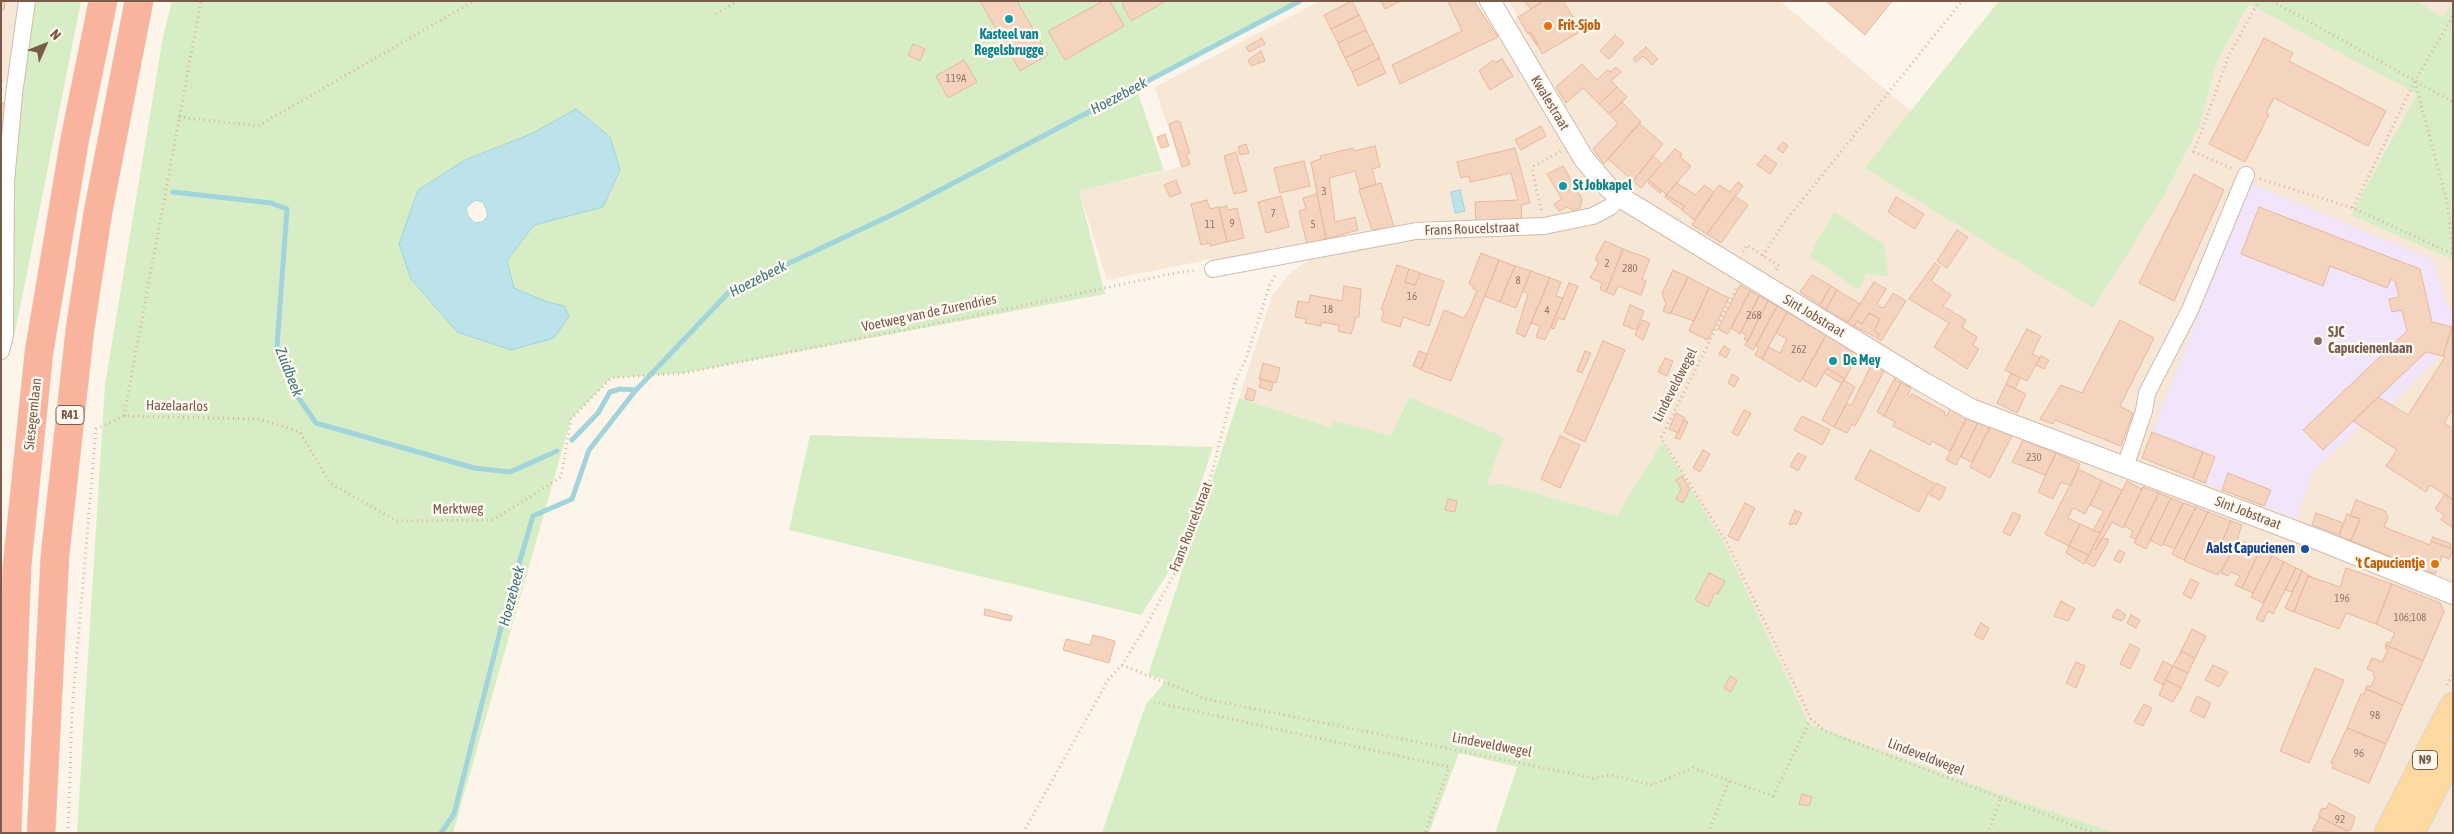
<!DOCTYPE html>
<style>
body{margin:0}
#map{position:relative;width:2454px;height:834px;overflow:hidden;background:#fdf5e9;font-family:"Asap Condensed",sans-serif}
canvas{display:block}
.frame{position:absolute;inset:0;border:2px solid #7a5a4a;pointer-events:none}
.north{position:absolute;left:20px;top:20px;width:50px;height:50px;-webkit-text-stroke:4px #fff9f0;paint-order:stroke;rotate:46deg;font-size:14px;font-weight:700;line-height:20px;text-align:center;color:#7a5a4a}
.north::after{content:'';display:block;margin:auto;width:18px;height:22px;background:#7a5a4a;clip-path:polygon(50% 0,100% 100%,50% 72%,0 100%)}
</style>
<div id="map">
<canvas width="2454" height="834"></canvas>
<div class="frame"></div>
<div class="north">N</div>
</div>
<script>
const context = document.querySelector('canvas').getContext('2d');
context.lineJoin = 'round';
function fillPath(path, color) {
  context.fillStyle = color;
  context.fill(path, 'evenodd');
}
function poly(rows) {
  const path = new Path2D();
  for (const r of rows) {
    path.moveTo(r[0], r[1]);
    for (let i = 2; i < r.length; i += 2) path.lineTo(r[i], r[i + 1]);
  }
  return path;
}
function stroke(path, color, width, dash) {
  context.strokeStyle = color;
  context.lineWidth = width;
  context.lineCap = dash ? 'butt' : 'round';
  context.setLineDash(dash || []);
  context.stroke(path);
}
function label(font, color, halo, rows, align = 'center') {
  context.font = font + ' "Asap Condensed",sans-serif';
  context.lineWidth = 5;
  context.setLineDash([]);
  context.textBaseline = 'middle';
  context.strokeStyle = halo;
  context.fillStyle = color;
  for (const [text, x, y, turn = 0] of rows) {
    context.save();
    context.translate(x, y);
    context.rotate((+turn || 0) * Math.PI / 180);
    context.textAlign = isNaN(turn) ? turn : align;
    if (halo) context.strokeText(text, 0, 0);
    context.fillText(text, 0, 0);
    context.restore();
  }
}
fillPath(poly([
 [1,1,21,1,9,78,1,85],
 [1320,1,1474,1,1500,41,1516,18,1516,13,1509,1,1780,1,1912,112,1866,168,2166,192,2200,125,2217,61,2249,3,2417,94,2352,215,2453,260,2453,833,2116,833,2006,796,1809,724,1724,543,1662,443,1617,516,1502,484,1487,485,1504,437,1408,397,1391,437,1332,421,1334,428,1239,398,1272,296,1289,274,1309,260,1364,247,1394,227,1357,232,1267,254,1265,250,1212,261,1211,259,1107,280,1079,191,1181,167,1155,87],
 [2418,1,2453,1,2453,2,2443,18]
]), '#f6e7d7');
fillPath(poly([
 [2250,183,2433,260,2448,307,2453,309,2453,325,2443,356,2440,356,2391,405,2362,426,2314,471,2296,519,2142,458]
]), '#f2e5fa');
fillPath(poly([
 [32,1,81,1,12,348,9,199],
 [172,1,1300,1,1136,87,1164,170,1079,191,1105,294,684,373,611,378,571,419,453,833,77,833,105,385,163,37],
 [576,109,603,206,534,225,507,261,514,288,545,301,564,306,511,350,457,332,411,279,465,160,531,134],
 [1999,1,2418,1,2443,18,2453,2,2453,260,2351,215,2417,94,2249,4,2217,61,2200,125,2166,192,2093,308,1865,168],
 [1834,212,1884,245,1888,276,1866,273,1859,290,1809,256],
 [1409,397,1504,437,1487,485,1502,484,1617,516,1662,442,1724,543,1809,724,2006,796,2116,833,1495,833,1517,767,1459,753,1429,833,1102,833,1146,704,1167,680,1148,675,1239,398,1333,428,1331,420,1391,436],
 [810,435,1213,447,1175,562,1141,615,789,530]
]), '#d6edc6');
const water = poly([
 [576,109,610,137,620,170,603,207,534,225,507,261,514,288,545,301,564,306,569,316,554,338,511,350,457,332,411,279,399,244,418,190,465,160,531,134,576,109],
 [475,200,483,202,487,211,487,217,482,222,475,223,468,216,466,208,475,200],
 [1460,190,1465,211,1455,213,1451,192,1460,190]
]);
fillPath(water, '#bbe3e9');
stroke(water, '#a1d4db', 1);
stroke(poly([
 [173,192,271,203,287,209,277,347,282,365,296,394,316,423,474,468,510,472,557,451],
 [572,440,598,413,610,392,620,389,636,390],
 [441,833,454,814,506,608,533,516,572,499,589,450,636,390,730,291,902,210,1300,1]
]), '#a1d4db', 5);
const building = poly([
 [1,1,5,1,4,10,1,10,1,1],
 [980,1,1017,1,1048,55,1020,71,980,1],
 [1103,1,1110,1,1124,26,1065,60,1048,31,1103,1],
 [1126,1,1166,1,1131,21,1122,4,1126,1],
 [1352,1,1359,15,1331,29,1324,15,1352,1],
 [1381,1,1401,1,1385,9,1381,1],
 [1448,1,1474,1,1498,37,1400,84,1392,65,1462,31,1448,1],
 [1524,1,1544,1,1531,9,1524,1],
 [1544,1,1563,1,1573,17,1569,20,1578,33,1542,54,1531,32,1528,34,1518,17,1544,1],
 [1826,1,1892,1,1865,35,1826,1],
 [1359,15,1366,30,1338,43,1331,29,1359,15],
 [1366,30,1373,44,1345,58,1338,43,1366,30],
 [1531,32,1538,44,1536,45,1529,33,1531,32],
 [1615,35,1624,43,1609,59,1600,51,1615,35],
 [1262,38,1265,44,1249,52,1246,47,1262,38],
 [2264,38,2293,53,2289,61,2386,111,2368,146,2274,98,2266,113,2269,114,2245,162,2209,144,2264,38],
 [913,44,925,49,920,61,908,55,913,44],
 [1373,44,1380,58,1352,72,1345,58,1373,44],
 [1646,47,1658,59,1652,65,1643,56,1636,62,1633,59,1646,47],
 [1261,51,1265,61,1251,66,1248,60,1261,51],
 [1379,58,1386,73,1358,86,1352,72,1379,58],
 [1502,59,1513,76,1490,90,1479,71,1493,60,1495,63,1502,59],
 [964,60,977,82,948,98,936,76,964,60],
 [1582,64,1597,80,1607,70,1610,72,1616,67,1621,72,1611,81,1617,87,1599,104,1583,88,1566,103,1556,87,1582,64],
 [1617,87,1627,97,1609,114,1599,104,1617,87],
 [1622,102,1641,122,1604,164,1593,149,1618,123,1609,114,1622,102],
 [1,103,7,103,6,123,1,123,1,103],
 [1177,121,1180,122,1190,153,1186,155,1190,164,1182,167,1169,124,1177,121],
 [1639,123,1663,144,1633,181,1608,159,1639,123],
 [1541,126,1546,136,1521,150,1515,140,1541,126],
 [1165,134,1169,146,1161,148,1157,137,1165,134],
 [1783,142,1788,146,1783,153,1777,149,1783,142],
 [1246,144,1249,153,1240,155,1238,147,1246,144],
 [1375,146,1380,167,1372,169,1376,184,1360,189,1355,171,1329,178,1335,222,1355,217,1358,230,1326,239,1311,162,1321,159,1320,156,1353,148,1354,151,1375,146],
 [1515,148,1530,203,1521,205,1522,220,1476,222,1475,202,1518,200,1511,173,1470,182,1469,176,1461,178,1457,162,1515,148],
 [1675,149,1682,154,1680,157,1691,166,1665,197,1666,194,1648,180,1675,149],
 [1236,152,1247,191,1234,194,1224,156,1236,152],
 [1765,155,1777,164,1770,174,1757,165,1765,155],
 [1653,156,1662,164,1641,188,1633,181,1653,156],
 [1304,161,1310,186,1280,193,1274,168,1304,161],
 [1563,166,1582,199,1580,208,1574,211,1567,207,1559,211,1554,204,1562,199,1547,174,1563,166],
 [2194,174,2224,190,2174,301,2139,283,2194,174],
 [1176,180,1181,193,1170,197,1164,185,1176,180],
 [1650,181,1662,191,1660,193,1648,183,1650,181],
 [1738,182,1743,186,1707,234,1692,225,1719,185,1730,192,1738,182],
 [1381,183,1394,227,1372,230,1359,190,1381,183],
 [1677,183,1696,195,1704,185,1714,192,1694,220,1682,210,1685,206,1666,195,1677,183],
 [1317,194,1326,239,1307,244,1299,211,1306,209,1303,198,1317,194],
 [1666,195,1685,206,1682,210,1665,197,1666,195],
 [1281,196,1289,227,1266,233,1258,202,1281,196],
 [1735,196,1748,205,1721,243,1707,234,1735,196],
 [1896,197,1924,214,1915,229,1888,212,1896,197],
 [1207,200,1210,209,1219,207,1227,242,1210,246,1210,243,1201,245,1191,204,1207,200],
 [1226,206,1229,210,1237,208,1244,238,1227,242,1219,208,1226,206],
 [2259,207,2420,269,2432,322,2452,327,2443,356,2426,352,2323,450,2303,430,2407,331,2402,310,2392,312,2389,299,2399,297,2395,281,2391,279,2387,288,2330,266,2323,286,2241,254,2259,207],
 [1957,230,1968,237,1947,268,1937,261,1957,230],
 [1605,241,1623,249,1606,292,1600,289,1602,283,1590,278,1599,262,1596,261,1596,257,1605,241],
 [1623,249,1650,259,1642,279,1646,281,1641,295,1618,286,1614,295,1606,292,1623,249],
 [1481,253,1499,260,1451,381,1421,370,1444,310,1464,318,1470,308,1477,290,1473,289,1474,286,1469,284,1481,253],
 [1499,260,1515,266,1500,302,1485,296,1499,260],
 [1935,263,1940,267,1931,281,1951,295,1943,306,1966,320,1962,327,1977,337,1973,345,1979,349,1967,369,1934,347,1949,323,1909,299,1935,263],
 [1397,265,1409,269,1405,282,1415,285,1420,273,1444,281,1429,326,1403,317,1400,327,1381,321,1384,311,1381,310,1397,265],
 [1515,266,1531,271,1516,308,1500,302,1515,266],
 [1409,269,1420,273,1415,285,1405,282,1409,269],
 [1673,270,1688,277,1670,314,1663,311,1666,304,1662,293,1673,270],
 [1531,271,1550,278,1525,337,1516,333,1528,294,1523,291,1531,271],
 [1812,275,1831,286,1820,305,1800,292,1812,275],
 [1688,277,1709,288,1694,321,1671,313,1688,277],
 [1550,278,1561,282,1556,296,1563,298,1545,340,1536,337,1540,326,1531,323,1550,278],
 [1874,282,1886,289,1877,304,1880,307,1884,308,1893,293,1906,301,1881,341,1877,338,1879,334,1874,331,1880,319,1876,317,1869,313,1862,324,1857,321,1854,326,1848,322,1874,282],
 [1569,283,1578,286,1564,320,1558,318,1554,329,1551,328,1569,283],
 [1740,285,1750,291,1728,334,1718,329,1740,285],
 [1344,286,1361,289,1359,317,1356,317,1351,334,1338,331,1339,325,1321,322,1321,326,1305,323,1306,319,1295,317,1298,301,1309,303,1310,295,1342,301,1344,286],
 [1831,286,1837,290,1826,309,1820,305,1831,286],
 [1709,288,1729,298,1708,340,1689,331,1709,288],
 [1837,290,1860,304,1848,322,1826,309,1837,290],
 [1750,291,1759,296,1740,334,1731,328,1750,291],
 [1759,296,1768,301,1748,341,1744,339,1746,335,1741,332,1759,296],
 [1768,301,1777,306,1753,350,1745,345,1768,301],
 [1630,305,1644,311,1636,330,1623,325,1630,305],
 [1777,306,1787,312,1762,359,1755,355,1759,348,1756,346,1777,306],
 [1787,312,1826,335,1800,382,1762,359,1768,347,1780,353,1787,339,1776,333,1787,312],
 [1869,313,1880,319,1874,331,1879,334,1877,338,1854,326,1857,321,1862,324,1869,313],
 [1642,320,1650,323,1643,340,1635,335,1642,320],
 [2120,320,2154,338,2120,406,2133,413,2121,446,2055,420,2053,424,2040,419,2061,385,2082,393,2120,320],
 [2452,327,2453,409,2444,423,2453,429,2453,500,2430,485,2426,492,2386,466,2397,450,2353,421,2378,397,2408,415,2445,357,2443,356,2452,327],
 [2027,329,2041,336,2032,354,2040,358,2027,381,2005,370,2027,329],
 [1826,335,1858,355,1845,379,1827,368,1816,387,1802,379,1826,335],
 [1603,341,1625,350,1585,442,1564,432,1603,341],
 [1724,346,1730,350,1726,358,1719,354,1724,346],
 [1419,351,1427,354,1421,369,1413,366,1419,351],
 [1585,351,1591,353,1582,373,1577,371,1585,351],
 [2041,356,2049,360,2044,369,2036,365,2041,356],
 [1665,358,1673,361,1667,376,1658,372,1665,358],
 [1263,363,1280,368,1276,383,1259,379,1263,363],
 [1872,364,1884,371,1855,426,1852,424,1847,433,1834,427,1847,403,1851,406,1872,364],
 [1827,368,1845,379,1844,381,1841,383,1824,373,1827,368],
 [2011,373,2020,378,2015,389,2006,384,2011,373],
 [1732,374,1739,378,1734,387,1728,383,1732,374],
 [1895,378,1895,380,1901,383,1884,416,1877,412,1895,378],
 [1261,379,1273,383,1271,391,1259,387,1261,379],
 [1843,380,1855,387,1834,427,1822,420,1843,380],
 [1901,383,1911,388,1908,395,1910,397,1912,394,1945,412,1944,414,1947,416,1950,409,1967,417,1950,451,1932,441,1930,445,1893,426,1895,422,1884,416,1901,383],
 [2006,384,2026,394,2017,413,1997,403,2006,384],
 [1248,388,1256,391,1253,401,1245,399,1248,388],
 [1744,410,1751,413,1738,436,1732,433,1744,410],
 [1676,413,1685,418,1678,433,1669,429,1676,413],
 [1802,416,1830,430,1822,445,1794,430,1802,416],
 [1967,417,1978,423,1956,465,1946,460,1967,417],
 [1684,420,1688,422,1680,439,1675,438,1684,420],
 [1978,422,1990,427,1972,462,1961,457,1978,422],
 [1990,427,2012,436,1990,478,1970,467,1990,427],
 [2152,432,2203,452,2193,478,2142,458,2152,432],
 [1560,436,1580,445,1560,488,1541,479,1560,436],
 [2023,440,2056,453,2045,475,2012,462,2023,440],
 [1703,450,1710,454,1700,472,1693,468,1703,450],
 [1870,450,1934,483,1919,512,1855,479,1870,450],
 [2203,452,2215,457,2205,483,2193,478,2203,452],
 [1798,453,1806,457,1798,471,1790,466,1798,453],
 [2056,453,2080,464,2071,486,2061,482,2053,499,2038,492,2056,453],
 [2078,469,2102,481,2085,514,2073,508,2068,518,2080,524,2069,546,2045,534,2078,469],
 [2228,473,2271,490,2264,506,2222,490,2228,473],
 [1682,476,1690,489,1683,503,1676,499,1681,489,1676,480,1682,476],
 [2102,481,2122,490,2100,533,2093,530,2104,511,2090,505,2102,481],
 [2127,481,2141,489,2143,487,2123,528,2112,522,2103,538,2102,537,2095,550,2102,539,2108,539,2108,543,2094,567,2085,562,2127,481],
 [1936,483,1946,488,1940,500,1930,495,1936,483],
 [2143,487,2159,493,2136,539,2130,537,2133,531,2124,526,2143,487],
 [2159,493,2171,498,2146,549,2134,543,2159,493],
 [2445,494,2453,500,2453,528,2441,520,2444,515,2435,509,2445,494],
 [2171,498,2183,503,2162,546,2150,540,2171,498],
 [1448,499,1457,501,1455,512,1445,510,1448,499],
 [2356,500,2385,511,2388,517,2384,527,2430,545,2431,541,2453,549,2449,559,2442,556,2435,574,2351,541,2360,519,2350,516,2356,500],
 [1745,503,1755,508,1738,541,1728,536,1745,503],
 [2183,503,2196,507,2175,549,2163,544,2183,503],
 [2196,507,2208,512,2184,560,2172,554,2196,507],
 [1795,510,1802,513,1796,525,1793,523,1792,525,1789,524,1795,510],
 [2013,512,2021,516,2010,536,2003,532,2013,512],
 [2208,512,2231,521,2222,542,2234,548,2218,575,2184,561,2208,512],
 [2316,513,2343,523,2339,535,2312,525,2316,513],
 [2347,514,2360,519,2351,541,2339,536,2347,514],
 [2231,521,2242,525,2234,548,2222,542,2231,521],
 [2080,524,2100,533,2089,555,2069,546,2080,524],
 [2433,537,2451,544,2450,548,2431,541,2433,537],
 [2238,539,2260,550,2242,588,2235,585,2240,576,2231,572,2228,576,2221,573,2238,539],
 [2069,546,2089,555,2084,564,2066,553,2069,546],
 [2119,550,2125,553,2120,563,2114,560,2119,550],
 [2260,550,2272,556,2253,593,2242,588,2260,550],
 [2272,556,2284,562,2263,603,2251,597,2272,556],
 [2284,562,2296,568,2273,614,2268,611,2263,622,2256,619,2284,562],
 [2296,568,2302,571,2292,592,2285,590,2296,568],
 [2346,568,2392,584,2376,624,2346,613,2339,629,2294,612,2308,576,2340,587,2346,568],
 [2302,571,2312,577,2308,576,2294,612,2285,608,2302,571],
 [1709,573,1725,581,1718,594,1715,593,1708,607,1695,600,1709,573],
 [2191,579,2199,583,2191,599,2183,594,2191,579],
 [2392,584,2440,603,2444,612,2423,661,2386,645,2387,642,2390,643,2395,633,2376,624,2392,584],
 [2061,601,2075,609,2068,621,2054,616,2061,601],
 [985,609,1012,616,1011,621,984,615,985,609],
 [2117,609,2126,615,2122,621,2112,617,2117,609],
 [2131,615,2140,620,2136,628,2127,623,2131,615],
 [1981,623,1989,628,1983,640,1974,635,1981,623],
 [2192,629,2206,636,2195,658,2181,651,2192,629],
 [1093,635,1115,641,1109,663,1063,650,1066,639,1090,645,1093,635],
 [2130,644,2140,649,2130,669,2120,664,2130,644],
 [2386,645,2423,661,2403,705,2366,689,2367,685,2371,687,2375,677,2373,675,2374,672,2367,669,2372,658,2382,662,2388,649,2385,648,2386,645],
 [2181,651,2195,658,2188,673,2173,666,2181,651],
 [2163,661,2173,666,2163,685,2154,680,2163,661],
 [2076,662,2085,666,2076,688,2066,683,2076,662],
 [2213,665,2228,672,2219,687,2205,680,2213,665],
 [2173,666,2188,673,2181,688,2166,680,2173,666],
 [2315,668,2344,680,2309,763,2280,751,2315,668],
 [1730,676,1737,680,1731,692,1724,688,1730,676],
 [2166,680,2181,688,2173,702,2159,695,2166,680],
 [2366,689,2403,705,2386,744,2347,728,2361,694,2364,694,2366,689],
 [2197,696,2211,703,2204,718,2190,711,2197,696],
 [2144,704,2152,708,2143,726,2134,722,2144,704],
 [2347,728,2386,744,2369,783,2332,768,2334,764,2331,763,2347,728],
 [1802,794,1812,797,1809,806,1799,804,1802,794],
 [2329,803,2355,817,2351,830,2347,831,2318,816,2322,808,2326,809,2329,803],
 [2320,817,2347,831,2347,833,2312,831,2320,817]
]);
fillPath(building, '#f4d3bf');
stroke(building, '#e8b99e', 1);
const minor = poly([
 [1213,269,1416,231,1544,226,1593,216,1610,207,1620,197],
 [1,351,5,334,6,182,14,94,27,1],
 [2125,467,2144,411,2147,393,2190,310,2246,175]
]);
const tertiary = poly([
 [1490,1,1584,159,1608,187,1620,197,1923,382,1971,409,2324,542,2453,594]
]);
const primary = poly([
 [2387,833,2453,705],
 [2412,833,2453,752]
]);
const motorway = poly([
 [7,833,17,566,39,352,75,138,103,1],
 [41,833,55,555,80,329,98,212,139,1]
]);
stroke(minor, '#d1bcad', 18);
stroke(tertiary, '#d1bcad', 22);
stroke(primary, '#dcd4d0', 27);
stroke(motorway, '#dcd4d0', 29);
stroke(poly([
 [2272,1,2453,102],
 [716,14,738,1],
 [2415,82,2447,202,2453,250],
 [179,117,258,126,474,1],
 [2231,168,2194,152,2229,55,2259,1],
 [2260,179,2353,208,2453,254],
 [2353,208,2415,81,2453,16],
 [1541,210,1532,169,1534,166,1561,151],
 [1743,252,1747,245,1779,266,1775,271],
 [1763,256,1783,224,1962,1],
 [1736,289,1661,438,1727,543,1811,719,1825,731,2001,798,1988,833],
 [124,416,201,1],
 [1122,665,1206,699,1593,778,1611,775,1652,785,1693,768,1773,796,1811,719],
 [2447,685,2453,674],
 [1154,702,1449,767,1425,833],
 [2001,798,2094,833],
 [68,833,72,712,96,429,124,416,260,419,300,432,330,483,397,521,493,520,561,477,571,419,611,378,684,373,974,316,1175,273,1197,270],
 [1023,833,1108,680,1122,665,1146,626,1179,565,1211,476,1235,382,1247,356,1270,284,1276,274],
 [1708,833,1729,781]
]), '#dab6a1', 3, [1, 4]);
stroke(minor, '#fff', 16);
stroke(tertiary, '#fff', 20);
stroke(primary, '#fed99f', 25);
stroke(motorway, '#fab39d', 28);
for (const [x, y, r, color] of [
 [1009,19,5,"#0f9aa8"],
 [1548,26,5,"#e8710a"],
 [1563,186,5,"#0f9aa8"],
 [2318,341,5,"#8d6e63"],
 [1833,361,5,"#0f9aa8"],
 [2305,549,5,"#1a4fb4"],
 [2435,564,5,"#e8710a"]
]) {
  const dot = new Path2D();
  dot.arc(x, y, r, 0, 2 * Math.PI);
  context.fillStyle = color;
  context.fill(dot);
  stroke(dot, '#fff9f0', 2);
}
label('11px', '#987867', null, [
 ["119A",956,79],
 ["3",1324,192],
 ["7",1273,214],
 ["9",1232,224],
 ["11",1210,225],
 ["5",1313,225],
 ["2",1607,264],
 ["280",1630,269],
 ["8",1518,281],
 ["16",1412,297],
 ["18",1328,310],
 ["4",1547,311],
 ["268",1754,316],
 ["262",1799,350],
 ["230",2034,458],
 ["196",2342,599],
 ["106;108",2410,618],
 ["98",2375,716],
 ["96",2359,754],
 ["92",2340,820]
]);
for (const [x, y, w] of [
 [70,415,28],
 [2425,760,25]
]) {
  const box = new Path2D();
  box.roundRect(x - w / 2, y - 9.5, w, 19, 4);
  context.fillStyle = '#fff9f0';
  context.fill(box);
  stroke(box, '#7a5a4a', 1);
}
label('bold 12px', '#7a5a4a', null, [
 ["R41",70,415],
 ["N9",2425,760]
]);
label('bold 14px', '#c56008', '#fff9f0', [
 ["Frit-Sjob",1558,26],
 ["'t Capucientje",2425,564,"right"]
], 'left');
label('bold 14px', '#0d838f', '#fff9f0', [
 ["Kasteel van",1009,35,"center"],
 ["Regelsbrugge",1009,51,"center"],
 ["St Jobkapel",1573,186],
 ["De Mey",1843,361]
], 'left');
label('14px', '#7a5a4a', '#fff9f0', [
 ["Kwalestraat",1550,103,59],
 ["Frans Roucelstraat",1472,229,-2],
 ["Voetweg van de Zurendries",929,313,-12],
 ["Sint Jobstraat",1814,316,31],
 ["Lindeveldwegel",1675,385,-63],
 ["Hazelaarlos",177,406,1],
 ["Siesegemlaan",33,414,-84],
 ["Merktweg",458,509,-1],
 ["Sint Jobstraat",2248,513,21],
 ["Frans Roucelstraat",1191,527,-69],
 ["Lindeveldwegel",1492,745,11],
 ["Lindeveldwegel",1926,757,21]
]);
label('bold 14px', '#785e54', '#fff9f0', [
 ["SJC",2328,333],
 ["Capucienenlaan",2328,349]
], 'left');
label('bold 14px', '#164399', '#fff9f0', [
 ["Aalst Capucienen",2295,549]
], 'right');
label('italic 15px', '#3c767f', '#fff9f0', [
 ["Hoezebeek",1119,96,-28],
 ["Hoezebeek",758,279,-27],
 ["Zuidbeek",289,372,69],
 ["Hoezebeek",512,596,-75]
]);
</script>
